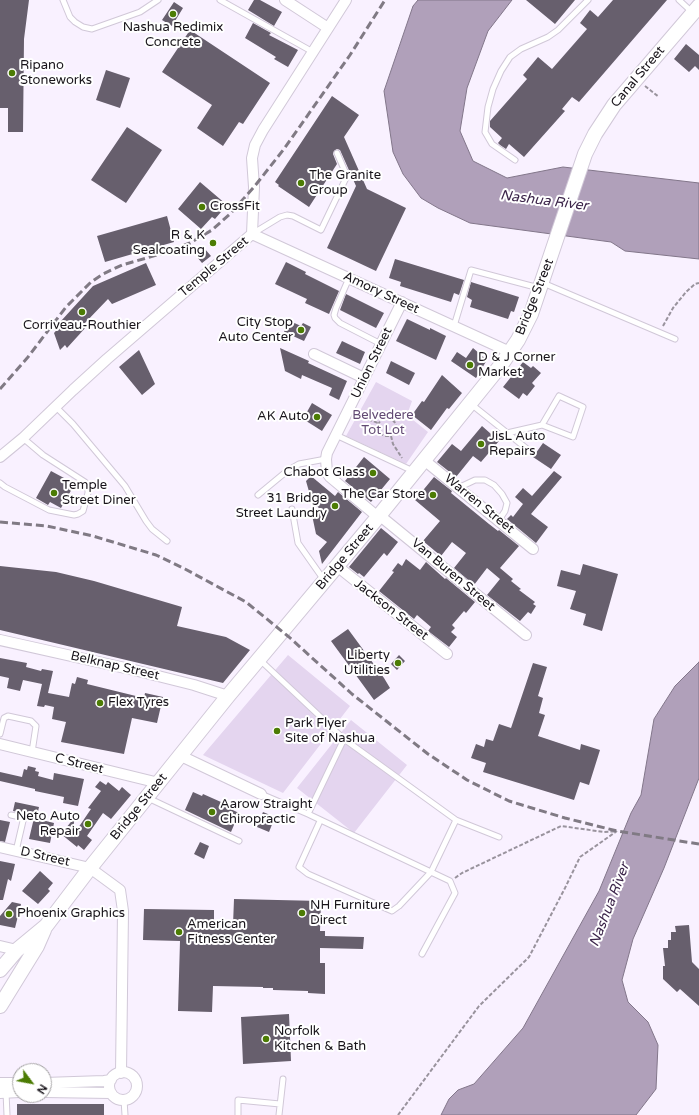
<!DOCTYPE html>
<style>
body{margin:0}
#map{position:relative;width:699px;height:1115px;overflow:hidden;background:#f9f1ff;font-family:"Varela Round",sans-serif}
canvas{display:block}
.north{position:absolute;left:12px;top:1063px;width:40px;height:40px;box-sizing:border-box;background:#fff;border:1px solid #a3a1a3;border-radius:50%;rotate:122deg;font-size:11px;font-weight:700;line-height:16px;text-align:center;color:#18141a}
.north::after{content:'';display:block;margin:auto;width:14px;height:18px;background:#4c7c04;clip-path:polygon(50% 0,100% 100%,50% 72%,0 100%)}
</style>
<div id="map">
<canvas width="699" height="1115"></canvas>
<div class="north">N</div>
</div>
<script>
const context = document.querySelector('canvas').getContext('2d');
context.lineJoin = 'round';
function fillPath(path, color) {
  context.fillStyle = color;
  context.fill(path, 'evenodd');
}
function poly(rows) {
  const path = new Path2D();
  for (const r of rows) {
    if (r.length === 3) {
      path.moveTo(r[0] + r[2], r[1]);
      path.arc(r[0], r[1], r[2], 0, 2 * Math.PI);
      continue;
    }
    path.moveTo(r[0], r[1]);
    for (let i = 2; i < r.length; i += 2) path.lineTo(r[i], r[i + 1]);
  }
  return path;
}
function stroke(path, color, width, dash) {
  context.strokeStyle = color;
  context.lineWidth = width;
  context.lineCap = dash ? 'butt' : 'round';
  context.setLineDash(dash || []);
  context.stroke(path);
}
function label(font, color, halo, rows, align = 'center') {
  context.font = font + ' "Varela Round",sans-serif';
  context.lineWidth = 4;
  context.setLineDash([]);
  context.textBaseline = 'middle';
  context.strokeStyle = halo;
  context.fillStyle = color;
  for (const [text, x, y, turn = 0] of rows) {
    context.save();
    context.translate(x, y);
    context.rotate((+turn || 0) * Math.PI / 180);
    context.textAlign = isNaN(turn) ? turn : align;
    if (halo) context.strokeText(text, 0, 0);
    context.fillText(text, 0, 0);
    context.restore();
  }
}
fillPath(poly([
 [376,382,412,401,407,415,428,432,406,464,346,436],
 [288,655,350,706,283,793,203,755],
 [351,720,407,765,354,833,297,788]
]), '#e4d5ef');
const water = poly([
 [418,0,512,0,488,31,467,88,460,131,473,161,507,178,563,167,699,183,699,259,625,251,611,242,470,223,438,208,421,198,403,174,393,152,384,91,413,6,418,0],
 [699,662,699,778,664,868,633,939,622,980,628,1002,648,1022,658,1045,656,1089,636,1115,441,1115,449,1099,458,1090,474,1084,523,1028,599,891,631,813,641,795,654,719,675,686,699,662]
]);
fillPath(water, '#b0a0ba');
stroke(water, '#82768a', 1);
fillPath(poly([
 [0,0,29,0,24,39,23,132,8,132,8,108,0,108],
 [254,0,260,0,282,12,274,26,248,10],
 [526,0,575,0,555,24],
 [613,0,667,0,579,102,572,97,562,109,565,111,524,157,509,144,506,149,500,145,498,143,502,138,490,127,490,121,527,79,523,75,538,57,552,69,587,29,580,23,590,10,598,17],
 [174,2,183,8,172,26,162,20],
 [253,23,271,33,269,35,298,50,288,67,274,59,276,57,245,38],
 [190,30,270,83,243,124,239,122,223,146,197,128,212,105,162,72],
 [686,44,699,55,699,70,695,66,689,72,674,59],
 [106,70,130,78,120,108,96,100],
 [332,96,359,115,344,137,367,189,406,208,376,271,327,248,356,186,340,150,337,149,334,151,333,154,337,164,309,207,278,186,279,185,275,182],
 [127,127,162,150,126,203,91,180],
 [200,182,227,205,215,219,212,217,201,229,178,209],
 [167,216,174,242,105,262,97,236],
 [204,248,211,256,202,263,197,257],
 [395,259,464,280,459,295,454,293,451,302,400,286,401,282,389,278],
 [286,262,306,272,305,274,339,291,329,314,305,303,307,299,275,284],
 [146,263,156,285,112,304,108,299,84,324,87,326,67,348,65,345,60,350,54,333,63,323,61,321,93,286],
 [471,282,519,297,514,312,511,311,508,319,470,307,472,300,467,297],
 [346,294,384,313,376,328,340,310],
 [407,319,430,330,430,328,446,336,436,360,396,341],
 [290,321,301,326,303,323,311,327,304,341,284,332],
 [342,341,365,352,360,364,336,353],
 [280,348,309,361,308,363,347,381,339,400,329,395,332,388,302,375,301,379,285,371],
 [473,348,487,360,476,378,451,361,457,352,466,358],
 [139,350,155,384,142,395,119,367],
 [391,361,415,373,409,385,386,373],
 [523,362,531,368,533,366,541,373,532,383,535,386,527,396,523,393,519,399,503,387],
 [442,375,462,393,449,409,447,408,431,430,412,415,422,401,424,402],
 [312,403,332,415,322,431,303,419],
 [482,426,499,441,481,462,473,456,456,477,437,462,452,444,461,451],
 [543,443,561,455,551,469,533,457],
 [364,457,390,479,371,502,345,481],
 [51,471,64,478,62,481,73,487,61,508,50,502,48,505,36,498],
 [554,471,562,477,531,514,548,527,536,543,507,519,511,515,513,517,523,504,515,497,523,488,532,496],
 [311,476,335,496,338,492,362,512,322,564,319,551,327,542,316,534,312,515,319,508,313,503,316,500,310,495,306,481],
 [434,477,452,491,451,493,489,524,498,531,499,530,519,546,500,568,513,579,511,581,521,589,519,590,535,602,533,604,536,606,531,614,528,612,520,621,487,595,500,579,487,568,474,585,454,568,466,553,452,542,441,556,423,541,440,521,415,500],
 [381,528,398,542,387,556,384,553,364,577,359,573,358,574,349,567],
 [406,559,420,570,426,562,445,579,446,578,475,602,466,613,464,611,452,625,455,628,451,632,457,637,449,647,428,631,431,627,417,615,414,619,379,591,394,572,392,571,398,563,402,566],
 [583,564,618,574,602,631,583,625,586,614,570,609,576,591,557,586,561,570,580,575],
 [0,566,56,572,94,581,182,607,177,626,226,637,250,650,223,683,0,630],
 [348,629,384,678,390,688,374,700,331,641],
 [399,655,405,661,397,670,391,664],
 [0,658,27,663,26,667,41,671,42,669,53,671,48,693,69,697,72,683,75,684,77,677,88,680,87,684,144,698,145,693,163,697,157,723,132,718,124,754,61,742,66,722,52,719,54,707,45,705,44,707,37,706,42,684,23,680,20,691,7,688,9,678,0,676],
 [533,663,547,667,538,696,543,698,539,713,545,715,538,736,580,750,581,744,600,750,589,785,580,782,574,800,483,772,486,763,471,758,476,744,484,747,486,739,493,741,499,724,511,728],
 [28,766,36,768,35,771,39,772,38,776,53,780,54,773,84,779,78,806,63,803,64,797,35,791,35,789,0,781,0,772,22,777,24,769,27,770],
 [100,781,106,785,108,782,119,791,122,787,131,795,111,819,103,813,87,836,92,840,84,850,78,845,77,847,61,834,75,817,73,828,76,831,91,809,88,808,101,791,95,787],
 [193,792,202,796,203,794,221,802,220,804,239,813,231,832,185,810],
 [15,802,39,807,37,816,13,811],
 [263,812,275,817,269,832,257,827],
 [34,818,54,823,50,843,29,839],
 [0,820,10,822,5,842,0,841],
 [200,842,209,846,204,859,194,854],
 [0,861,15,864,11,881,8,879,3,900,0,900],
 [40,871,53,883,48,889,50,891,38,904,22,891],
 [234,899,321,901,320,931,325,931,325,936,364,937,363,949,320,948,320,963,325,963,325,994,308,993,308,991,273,990,273,988,263,988,263,987,213,986,212,1012,178,1011,180,941,143,940,144,909,214,910,214,924,233,925],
 [12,902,21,904,15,928,0,925,0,916],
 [689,925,692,962,699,969,699,1006,680,989,677,992,663,979,663,966,665,966,663,948,668,948,668,940,671,940,671,932,676,932,675,926],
 [289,1014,291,1061,243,1064,241,1017],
 [17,1104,104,1104,104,1115,17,1115]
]), '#675f6d');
const lane = poly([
 [63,0,70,17,75,22,83,27,92,29,140,12,158,0],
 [220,0,313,52],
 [679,0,692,12],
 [515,160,492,144,485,132,488,107,493,89,501,71,510,57,521,49,548,37,558,30,588,0],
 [252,234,280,217,287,215,293,216,321,230,347,176,337,153],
 [349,278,336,308,334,315,335,318,340,323,381,344],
 [543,283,675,339],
 [454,326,471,270,539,288],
 [559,396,583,407,573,437,542,425,559,396],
 [471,404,531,452],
 [56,407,73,424,125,486,146,521,152,529,167,541],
 [507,433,542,425],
 [336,435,413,471],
 [0,483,5,487,49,510,74,515,78,514,83,511,88,493,88,487,85,482,43,455,23,438],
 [458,488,475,480,485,480,494,485,502,494,507,503,505,511,499,520],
 [258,495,287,471,299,464,326,459],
 [292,509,298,543,324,580],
 [260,660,344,739],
 [0,734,4,718,8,716,31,721,36,726,32,752],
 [261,794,308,814,450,881,455,893,422,954],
 [148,798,239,841],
 [308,814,344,739,456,820,431,872,399,906,392,911,308,874,299,867,320,821],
 [11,815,20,817,23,821,16,851],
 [456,820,499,837],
 [6,1092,7,1115],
 [124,1100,125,1115],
 [238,1115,238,1100,280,1104],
 [279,1115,283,1079]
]);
const street = poly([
 [285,0,328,28],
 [252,234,510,352],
 [314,354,364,378],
 [0,457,23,438,73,390,107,359,252,234,254,187,252,158,255,145,263,130,346,0],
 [424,460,533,549],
 [379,515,526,635],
 [378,517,330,477,327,473,326,459,327,453,402,302],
 [337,566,447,654],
 [0,640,134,670,194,685,228,696],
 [0,744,159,783],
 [181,756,261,794],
 [0,847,90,868,120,890,123,911,121,1073],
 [0,946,17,950],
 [123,1086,14],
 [0,1083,20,1083],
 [44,1083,104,1081,111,1080],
 [44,1092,111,1093],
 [0,1093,20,1092]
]);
const secondary = poly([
 [0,970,17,950,46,926,90,868,228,696,378,517,501,365,518,340,531,314,585,154,595,134,614,105,699,6],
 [0,1006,37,946,44,930]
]);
stroke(lane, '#d1c8d8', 7);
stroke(street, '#d1c8d8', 12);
stroke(secondary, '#d1c8d8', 16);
stroke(poly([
 [645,86,659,97],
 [663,326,673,308,686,292,695,284,699,283],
 [357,415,378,423],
 [387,427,9],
 [391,436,393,444,402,458],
 [455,878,462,873,561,826,604,832,616,831],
 [398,1115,479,1006,529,957,565,888,580,857,617,831]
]), '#99939d', 2, [4, 2]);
stroke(lane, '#fff', 5);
stroke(street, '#fff', 10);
stroke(secondary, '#fff', 14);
stroke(poly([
 [0,389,28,357,66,307,91,282,103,274,122,265,164,253,190,243,212,230,231,213,254,187,284,149,350,55,385,0],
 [0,522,47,526,93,536,156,555,185,569,246,602,289,637,352,694,428,754,467,780,509,801,565,818,617,831,699,844]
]), '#807a84', 3, [8, 4]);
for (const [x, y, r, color] of [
 [173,14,4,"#4c7c04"],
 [12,73,4,"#4c7c04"],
 [301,183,4,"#4c7c04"],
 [202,207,4,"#4c7c04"],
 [213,243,4,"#4c7c04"],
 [82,312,4,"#4c7c04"],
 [301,330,4,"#4c7c04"],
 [470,365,4,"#4c7c04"],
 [317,417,4,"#4c7c04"],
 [481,444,4,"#4c7c04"],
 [373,473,4,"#4c7c04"],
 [54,493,4,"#4c7c04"],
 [433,495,4,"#4c7c04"],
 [335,506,4,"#4c7c04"],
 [398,663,4,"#4c7c04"],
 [100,703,4,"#4c7c04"],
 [277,731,4,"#4c7c04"],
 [212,812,4,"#4c7c04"],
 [88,824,4,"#4c7c04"],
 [302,913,4,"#4c7c04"],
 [9,914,4,"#4c7c04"],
 [179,932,4,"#4c7c04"],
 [266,1039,4,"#4c7c04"]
]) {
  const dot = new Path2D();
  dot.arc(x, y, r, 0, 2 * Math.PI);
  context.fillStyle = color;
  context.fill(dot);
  stroke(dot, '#fff', 1.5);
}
label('13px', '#18141a', '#fff', [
 ["Nashua Redimix",173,28,"center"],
 ["Concrete",173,43,"center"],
 ["Ripano",20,66],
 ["Stoneworks",20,81],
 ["The Granite",309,176],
 ["Group",309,191],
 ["CrossFit",210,207],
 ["R & K",205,236,"right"],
 ["Sealcoating",205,251,"right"],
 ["City Stop",293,323,"right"],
 ["Auto Center",293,338,"right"],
 ["Corriveau-Routhier",82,326,"center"],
 ["D & J Corner",478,358],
 ["Market",478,373],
 ["AK Auto",309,417,"right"],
 ["JisL Auto",489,437],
 ["Repairs",489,452],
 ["Chabot Glass",365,473,"right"],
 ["Temple",62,486],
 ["Street Diner",62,501],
 ["The Car Store",425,495,"right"],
 ["31 Bridge",327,499,"right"],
 ["Street Laundry",327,514,"right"],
 ["Liberty",390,656,"right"],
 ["Utilities",390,671,"right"],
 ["Flex Tyres",108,703],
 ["Park Flyer",285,724],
 ["Site of Nashua",285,739],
 ["Aarow Straight",220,805],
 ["Chiropractic",220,820],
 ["Neto Auto",80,817,"right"],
 ["Repair",80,832,"right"],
 ["NH Furniture",310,906],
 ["Direct",310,921],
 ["Phoenix Graphics",17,914],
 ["American",187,925],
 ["Fitness Center",187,940],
 ["Norfolk",274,1032],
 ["Kitchen & Bath",274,1047]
], 'left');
label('13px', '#18141a', '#fff', [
 ["Canal Street",638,77,-50],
 ["Temple Street",214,267,-40],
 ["Amory Street",381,293,25],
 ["Bridge Street",535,297,-68],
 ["Union Street",372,363,-64],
 ["Warren Street",479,504,39],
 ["Bridge Street",345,557,-50],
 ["Van Buren Street",453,575,40],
 ["Jackson Street",391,610,38],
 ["Belknap Street",115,666,13],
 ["C Street",79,764,14],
 ["Bridge Street",139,807,-51],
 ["D Street",45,857,13]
]);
label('13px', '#624a73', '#fff', [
 ["Belvedere",383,416],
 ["Tot Lot",383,431]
]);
label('italic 14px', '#3d264b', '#fff', [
 ["Nashua River",544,201,7],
 ["Nashua River",610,905,-69]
]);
</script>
